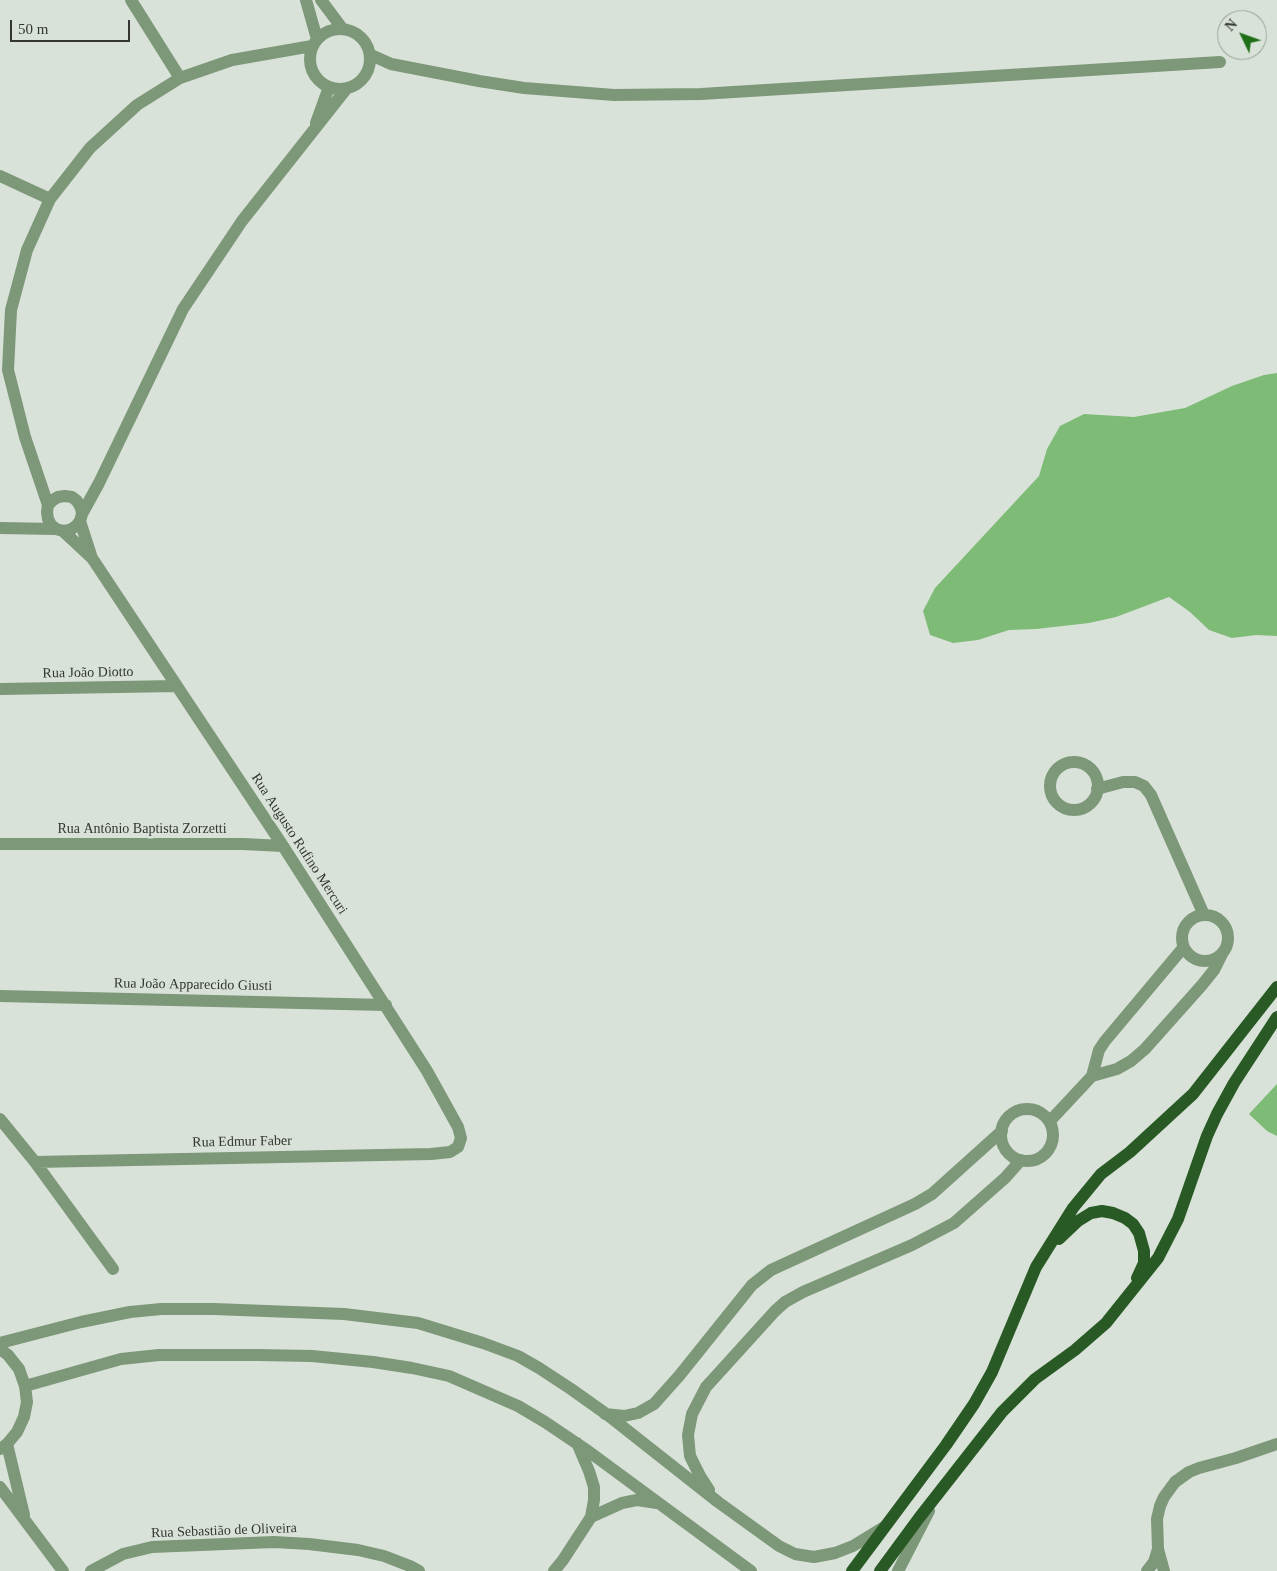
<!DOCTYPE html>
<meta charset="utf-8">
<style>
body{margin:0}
#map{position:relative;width:1277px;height:1571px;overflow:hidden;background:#d9e2d8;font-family:"Times New Roman",serif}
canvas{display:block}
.north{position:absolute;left:1217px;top:10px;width:50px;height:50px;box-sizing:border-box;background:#d9e2d8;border:1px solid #979d96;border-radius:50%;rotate:312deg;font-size:14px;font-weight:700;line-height:20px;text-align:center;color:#333632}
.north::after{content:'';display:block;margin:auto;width:18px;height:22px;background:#1e7018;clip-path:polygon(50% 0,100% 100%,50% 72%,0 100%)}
.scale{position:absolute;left:10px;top:20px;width:120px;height:22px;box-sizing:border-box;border:2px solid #333632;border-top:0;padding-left:6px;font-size:15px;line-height:18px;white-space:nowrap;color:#333632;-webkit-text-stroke:4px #d9e2d8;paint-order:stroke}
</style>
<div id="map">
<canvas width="1277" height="1571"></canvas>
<div class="north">N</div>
<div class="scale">50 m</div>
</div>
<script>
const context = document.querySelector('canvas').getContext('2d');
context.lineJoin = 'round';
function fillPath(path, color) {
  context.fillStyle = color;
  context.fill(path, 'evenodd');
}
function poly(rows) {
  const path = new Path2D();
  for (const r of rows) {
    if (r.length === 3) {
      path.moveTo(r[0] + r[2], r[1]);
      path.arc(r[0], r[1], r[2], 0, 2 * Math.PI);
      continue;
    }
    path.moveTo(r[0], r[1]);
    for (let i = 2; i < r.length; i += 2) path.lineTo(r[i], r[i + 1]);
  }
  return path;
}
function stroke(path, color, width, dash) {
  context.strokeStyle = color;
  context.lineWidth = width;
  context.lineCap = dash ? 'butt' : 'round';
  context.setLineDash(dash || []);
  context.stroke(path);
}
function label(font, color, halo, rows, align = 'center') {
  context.font = font + ' "Times New Roman",serif';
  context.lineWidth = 5;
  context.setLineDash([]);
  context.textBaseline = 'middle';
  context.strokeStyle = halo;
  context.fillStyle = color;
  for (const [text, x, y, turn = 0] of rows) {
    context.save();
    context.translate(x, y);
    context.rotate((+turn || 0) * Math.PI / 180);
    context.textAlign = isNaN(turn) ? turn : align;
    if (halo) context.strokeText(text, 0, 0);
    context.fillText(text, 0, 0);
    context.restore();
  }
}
fillPath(poly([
 [1277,373,1277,636,1256,635,1232,638,1209,630,1190,612,1169,597,1116,617,1089,623,1036,629,1009,630,978,640,953,643,930,635,923,611,935,588,1039,476,1047,449,1060,426,1084,414,1134,417,1185,408,1232,386,1264,375],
 [1277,1084,1277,1136,1267,1131,1249,1114]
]), '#7dbb76');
stroke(poly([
 [131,0,180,78],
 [306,0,317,39],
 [321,0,342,28],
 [340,59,30],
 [371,55,391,64,479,81,524,88,614,95,701,94,1220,62],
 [316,123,329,87],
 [0,176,50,199],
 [48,505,25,437,8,370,11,310,27,250,50,199,90,148,137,105,180,78,232,60,312,46],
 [82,514,81,508,77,501,72,497,65,496,58,497,53,500,48,505,47,512,48,519,51,525,56,529,63,531,70,530,76,526,80,521,82,514,99,483,183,309,242,221,347,88],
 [80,521,91,555],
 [0,528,56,529],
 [0,689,176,686],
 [1074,786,24],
 [1097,789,1123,782,1135,782,1144,786,1151,795,1204,915],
 [0,844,243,844,283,846],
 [1205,938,23],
 [0,996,386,1005],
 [1092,1076,1099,1050,1105,1041,1183,948],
 [1027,1135,26],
 [0,1119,35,1162,113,1269],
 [1050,1121,1092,1076,1117,1069,1131,1061,1145,1049,1202,985,1214,970,1222,954],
 [35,1162,431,1154,450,1152,458,1147,461,1138,458,1127,427,1071,283,846,92,558,63,531],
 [0,1343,81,1322,130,1312,161,1309,214,1309,344,1314,418,1323,483,1343,518,1356,539,1368,571,1389,609,1416,718,1502,779,1546,795,1554,814,1557,835,1553,853,1546,884,1527],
 [0,1349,8,1355,19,1369,25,1386,27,1402,24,1417,17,1432,7,1444,0,1449],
 [25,1386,121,1359,159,1355,257,1355,312,1356,373,1362,412,1368,449,1376,518,1406,545,1422,588,1451,751,1571],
 [605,1414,624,1416,638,1413,654,1404,679,1376,752,1285,771,1270,915,1204,932,1194,1002,1131],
 [7,1444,24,1515],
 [0,1487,63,1571],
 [709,1490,700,1476,690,1456,688,1435,692,1414,706,1387,775,1311,785,1302,803,1292,912,1245,954,1223,1005,1178,1021,1160],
 [591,1517,622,1503,637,1500,657,1503],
 [91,1571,123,1554,152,1547,274,1542,309,1544,358,1550,384,1556,410,1566,419,1571],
 [554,1571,563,1560,591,1517,594,1500,594,1487,589,1471,577,1443],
 [898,1571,929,1511],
 [1147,1571,1154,1562,1158,1549],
 [1164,1571,1158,1549,1157,1519,1160,1506,1164,1497,1175,1482,1189,1472,1199,1468,1236,1458,1277,1444]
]), '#7d9779', 12);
stroke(poly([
 [1059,1239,1078,1221,1091,1213,1102,1211,1113,1213,1125,1218,1133,1224,1139,1233,1144,1251,1144,1263,1137,1278],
 [852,1571,946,1445,974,1404,992,1372,1036,1267,1073,1208,1101,1174,1130,1152,1193,1094,1277,987],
 [880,1571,919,1518,1002,1412,1035,1379,1075,1350,1106,1323,1158,1258,1178,1219,1207,1136,1217,1114,1234,1083,1277,1017]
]), '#295a25', 12);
label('14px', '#333632', '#d9e2d8', [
 ["Rua João Diotto",88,673,-1],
 ["Rua Antônio Baptista Zorzetti",142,829],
 ["Rua Augusto Rufino Mercuri",299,844,57],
 ["Rua João Apparecido Giusti",193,985,1],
 ["Rua Edmur Faber",242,1142,-1],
 ["Rua Sebastião de Oliveira",224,1531,-2]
]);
</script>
